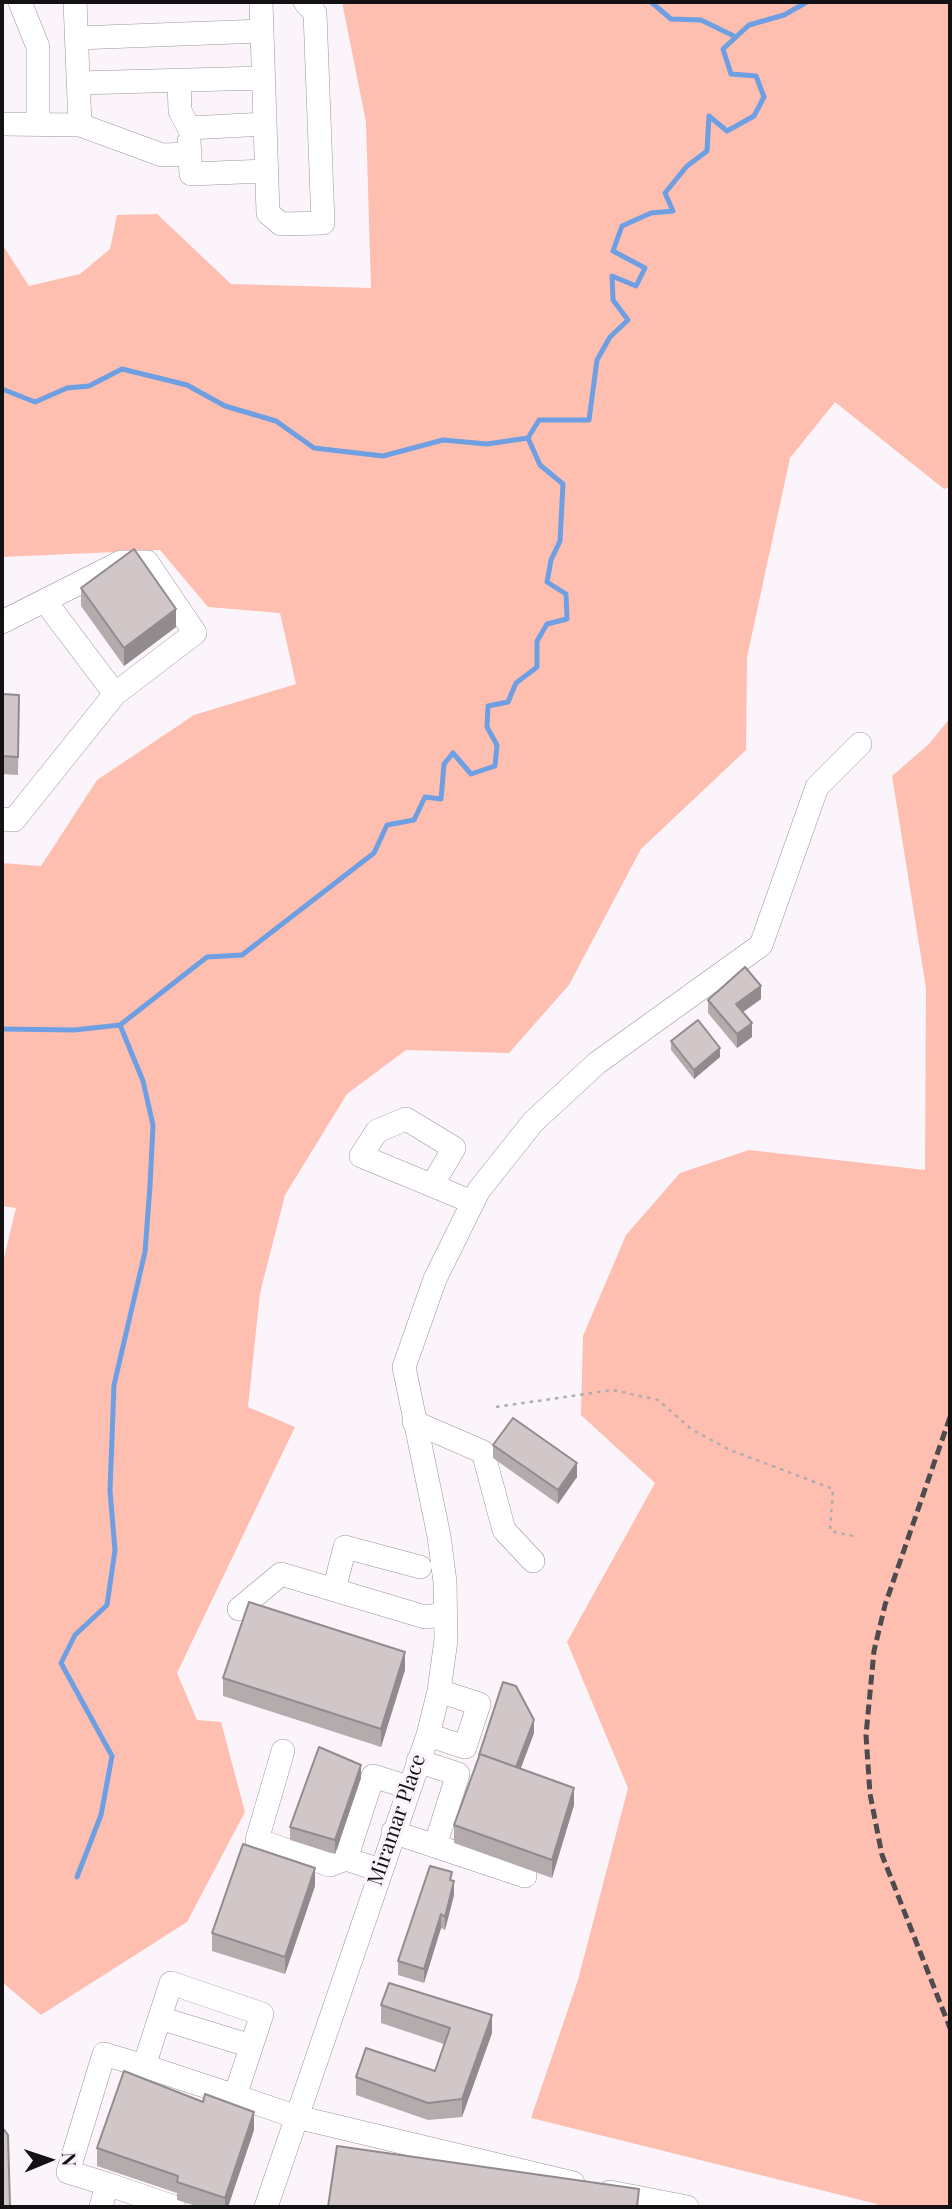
<!DOCTYPE html>
<style>
body{margin:0}
#map{position:relative;width:952px;height:2209px;overflow:hidden;background:#fbf4fb;font-family:"Playfair Display",serif}
canvas{display:block}
.frame{position:absolute;inset:0;border:4px solid #131113;pointer-events:none}
.north{position:absolute;left:14px;top:2125px;width:70px;height:70px;-webkit-text-stroke:5px #fbf4fb;paint-order:stroke;rotate:88deg;font-size:19px;font-weight:700;line-height:28px;text-align:center;color:#131113}
.north::after{content:'';display:block;margin:auto;width:24px;height:32px;background:#131113;clip-path:polygon(50% 0,100% 100%,50% 72%,0 100%)}
</style>
<div id="map">
<canvas width="952" height="2209"></canvas>
<div class="frame"></div>
<div class="north">N</div>
</div>
<script>
const context = document.querySelector('canvas').getContext('2d');
context.lineJoin = 'round';
function fillPath(path, color) {
  context.fillStyle = color;
  context.fill(path, 'evenodd');
}
function poly(rows) {
  const path = new Path2D();
  for (const r of rows) {
    path.moveTo(r[0], r[1]);
    for (let i = 2; i < r.length; i += 2) path.lineTo(r[i], r[i + 1]);
  }
  return path;
}
function stroke(path, color, width, dash) {
  context.strokeStyle = color;
  context.lineWidth = width;
  context.lineCap = dash ? 'butt' : 'round';
  context.setLineDash(dash || []);
  context.stroke(path);
}
function label(font, color, halo, rows, align = 'center') {
  context.font = font + ' "Playfair Display",serif';
  context.lineWidth = 7;
  context.setLineDash([]);
  context.textBaseline = 'middle';
  context.strokeStyle = halo;
  context.fillStyle = color;
  for (const [text, x, y, turn = 0] of rows) {
    context.save();
    context.translate(x, y);
    context.rotate((+turn || 0) * Math.PI / 180);
    context.textAlign = isNaN(turn) ? turn : align;
    if (halo) context.strokeText(text, 0, 0);
    context.fillText(text, 0, 0);
    context.restore();
  }
}
fillPath(poly([
 [342,2,950,2,950,487,944,489,835,402,790,458,747,657,746,750,641,849,569,985,509,1053,406,1050,347,1094,285,1195,260,1293,248,1407,295,1427,177,1673,197,1720,221,1722,245,1812,187,1922,41,2015,2,1982,2,1266,16,1208,2,1206,2,863,41,866,97,780,194,715,296,684,280,613,208,607,160,550,2,557,2,244,29,286,80,274,110,249,117,215,157,214,231,284,371,288,366,122],
 [950,718,950,2207,878,2207,877,2204,531,2118,578,1980,628,1788,567,1642,655,1483,581,1415,583,1336,626,1235,680,1173,749,1150,925,1170,926,988,892,776,929,744]
]), '#ffbfb0');
stroke(poly([
 [651,2,671,19,701,20,736,37],
 [2,389,35,402,67,388,89,386,122,369,187,385,225,406,276,421,314,448,383,456,443,440,487,444,528,438],
 [2,1029,74,1030,120,1025,207,957,242,955,374,853,387,825,414,820,425,797,441,799,444,764,453,753,471,774,495,766,497,745,487,727,488,706,508,702,516,683,537,667,537,641,547,624,567,619,566,594,547,582,551,560,560,541,563,484,540,465,528,438,539,420,589,420,597,360,610,337,628,320,613,300,612,276,636,286,645,268,613,251,622,226,651,213,673,211,665,193,687,166,707,151,709,116,727,131,754,116,764,97,756,76,731,74,723,49,749,25,784,15,807,2],
 [77,1877,101,1815,112,1756,61,1663,75,1635,107,1605,115,1550,110,1491,114,1385,145,1252,150,1186,153,1125,143,1081,120,1025]
]), '#6e9fe2', 5);
const minor = poly([
 [20,2,38,47,38,124],
 [75,2,80,125],
 [261,2,268,213,281,224,323,223,315,13,305,2],
 [77,38,262,31],
 [179,80,180,111,189,128,265,124],
 [78,83,263,78],
 [2,124,80,125,162,155,190,154],
 [189,141,191,174,266,171],
 [45,601,115,694],
 [2,622,121,562,147,562,195,633,115,694,14,820,2,819],
 [433,1184,454,1148,406,1119,377,1131,361,1156,472,1202],
 [414,1422,483,1452,504,1530,533,1561],
 [334,1590,345,1547,420,1567],
 [239,1609,281,1574,425,1617,446,1614],
 [428,1735,465,1747,479,1704,439,1691],
 [283,1751,257,1840,330,1865,346,1859],
 [393,1832,435,1846,458,1774,418,1761],
 [435,1846,525,1876],
 [380,1870,346,1859,373,1776,408,1787],
 [160,2018,251,2046],
 [235,2096,262,2014,171,1983,144,2066,235,2096,297,2117,573,2183],
 [107,2184,68,2172,104,2054,144,2066],
 [610,2192,687,2207],
 [101,2207,107,2184,174,2207],
 [266,2207,428,1735,439,1691,446,1640,445,1582,439,1536,404,1367,435,1279,479,1190,533,1122,597,1063,761,945,817,787,860,744]
]);
stroke(minor, '#9b959b', 24);
stroke(poly([
 [496,1407,613,1390,658,1400,691,1429,730,1450,833,1489,830,1531,857,1537]
]), '#b0abb0', 2.5, [3.5, 5]);
stroke(minor, '#fff', 23);
stroke(poly([
 [950,1417,885,1605,874,1651,866,1735,870,1794,882,1855,950,2028]
]), '#4e4b4e', 5, [10, 5]);
fillPath(poly([
 [81,588,176,627,124,666,81,606],
 [2,694,19,695,18,775,2,774],
 [761,999,743,1012,752,1037,737,1048,708,1013,708,1000],
 [671,1041,720,1057,694,1079,671,1050],
 [493,1445,577,1477,558,1504,493,1458],
 [405,1670,381,1747,223,1696,223,1678],
 [534,1733,521,1768,574,1805,552,1878,454,1843,454,1825,479,1755],
 [361,1778,335,1854,290,1840,290,1827],
 [452,1881,454,1895,445,1930,441,1928,424,1983,398,1975,398,1961],
 [315,1886,285,1974,212,1951,212,1933],
 [381,2005,492,2033,462,2117,428,2120,356,2095,356,2077,435,2071,444,2044,381,2023],
 [254,2130,228,2207,199,2207,177,2200,177,2193,97,2166,97,2148]
]), '#b4abad');
fillPath(poly([
 [176,609,176,627,124,666,124,648],
 [761,986,761,999,736,1017,736,1004],
 [752,1023,752,1037,737,1048,737,1034],
 [720,1048,720,1057,694,1079,694,1070],
 [577,1463,577,1477,558,1504,558,1490],
 [405,1652,405,1670,381,1747,381,1729],
 [534,1720,534,1733,515,1783,515,1769],
 [361,1765,361,1778,335,1854,335,1840],
 [574,1788,574,1805,552,1878,552,1860],
 [315,1868,315,1886,285,1974,285,1957],
 [454,1881,454,1895,445,1930,445,1917],
 [441,1914,441,1928,424,1983,424,1969],
 [492,2015,492,2033,462,2117,462,2099],
 [254,2112,254,2130,228,2207,225,2207,225,2198]
]), '#928b8d');
const building = poly([
 [134,549,176,609,124,648,81,588,134,549],
 [2,694,19,695,18,757,2,756,2,694],
 [745,967,761,986,736,1004,752,1023,737,1034,708,1000,745,967],
 [698,1020,720,1048,694,1070,671,1041,698,1020],
 [513,1418,577,1463,558,1490,493,1445,513,1418],
 [249,1602,405,1652,381,1729,223,1678,249,1602],
 [503,1682,516,1686,534,1720,516,1767,480,1754,479,1755,503,1682],
 [319,1747,361,1765,335,1840,290,1827,319,1747],
 [480,1754,574,1788,552,1860,454,1825,480,1754],
 [243,1844,315,1868,285,1957,212,1933,243,1844],
 [430,1866,452,1872,450,1880,454,1881,445,1917,441,1914,424,1969,398,1961,430,1866],
 [389,1983,492,2015,462,2099,428,2103,356,2077,366,2048,435,2071,450,2028,381,2005,389,1983],
 [124,2071,203,2102,205,2094,254,2112,225,2198,177,2182,178,2176,97,2148,124,2071],
 [2,2127,8,2135,10,2207,2,2207,2,2127],
 [337,2146,639,2189,637,2207,328,2207,337,2146]
]);
fillPath(building, '#d1c7c9');
stroke(building, '#928b8d', 2);
label('21px', '#131113', '#fbf4fb', [
 ["Miramar Place",397,1820,-71]
]);
</script>
